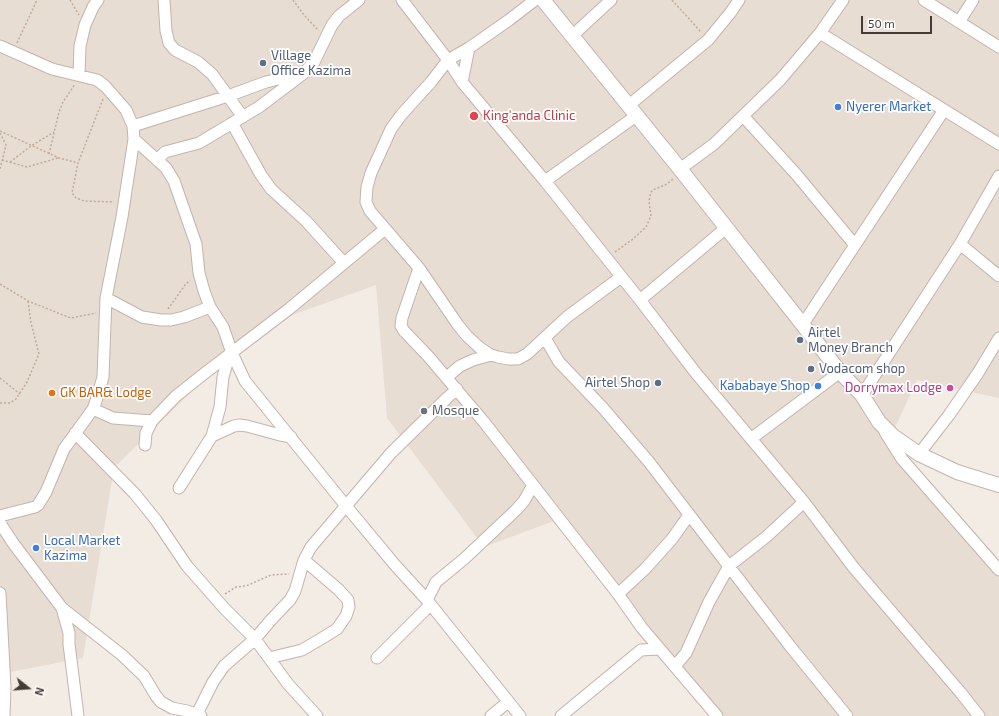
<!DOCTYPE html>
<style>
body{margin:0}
#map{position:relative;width:999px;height:716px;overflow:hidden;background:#f3ece5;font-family:"Exo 2",sans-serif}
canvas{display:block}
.north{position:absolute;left:8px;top:668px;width:40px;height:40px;-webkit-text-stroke:3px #fff;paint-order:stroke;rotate:107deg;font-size:11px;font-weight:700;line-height:16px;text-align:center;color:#463b34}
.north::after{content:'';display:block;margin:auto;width:14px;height:18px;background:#463b34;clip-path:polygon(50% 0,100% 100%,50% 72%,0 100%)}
.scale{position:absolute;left:861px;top:16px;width:71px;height:18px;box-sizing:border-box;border:2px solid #463b34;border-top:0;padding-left:5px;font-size:12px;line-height:14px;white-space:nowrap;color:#463b34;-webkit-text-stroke:3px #fff;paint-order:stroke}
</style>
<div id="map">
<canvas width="999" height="716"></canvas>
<div class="north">N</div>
<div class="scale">50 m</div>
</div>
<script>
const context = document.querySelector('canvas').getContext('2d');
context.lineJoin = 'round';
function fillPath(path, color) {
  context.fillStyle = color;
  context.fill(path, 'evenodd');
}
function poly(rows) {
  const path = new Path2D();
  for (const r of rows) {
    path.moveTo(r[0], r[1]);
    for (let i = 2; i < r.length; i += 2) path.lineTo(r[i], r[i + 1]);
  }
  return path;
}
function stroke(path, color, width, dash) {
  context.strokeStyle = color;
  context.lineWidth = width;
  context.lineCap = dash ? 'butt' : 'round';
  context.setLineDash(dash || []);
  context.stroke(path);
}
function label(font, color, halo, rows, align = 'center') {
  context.font = font + ' "Exo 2",sans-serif';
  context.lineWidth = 3.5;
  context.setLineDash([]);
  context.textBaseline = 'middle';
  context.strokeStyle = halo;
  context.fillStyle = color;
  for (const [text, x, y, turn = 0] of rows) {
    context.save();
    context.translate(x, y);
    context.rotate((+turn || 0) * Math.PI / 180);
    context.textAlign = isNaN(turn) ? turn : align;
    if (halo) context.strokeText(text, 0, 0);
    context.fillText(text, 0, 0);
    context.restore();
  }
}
fillPath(poly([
 [0,0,999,0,999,398,917,380,887,445,999,575,999,716,714,716,554,521,484,547,387,418,376,285,256,328,114,468,83,658,0,674]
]), '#e8ddd3');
const minor = poly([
 [164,0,166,31,169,43,175,50,198,62,212,74,243,117],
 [402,0,448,60,462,82,545,181,640,300,695,372,804,502,854,568,961,693,979,716],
 [535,0,509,20,469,48,448,60,431,82,402,114,391,129,371,173,367,187,366,202,370,211,419,268,458,325,467,336,480,348,491,355,498,357,508,359,518,359,527,354,567,317,621,277],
 [924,0,999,47],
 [959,22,973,0],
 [820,33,999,144],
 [572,36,611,0],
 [0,46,52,69,97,80,105,86,126,110,133,126,134,139,122,217,106,298,103,377,96,401,93,409,64,449,46,492,38,505,35,507,0,516],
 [79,75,80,46,85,25,93,7,98,0],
 [462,82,469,48],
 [628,106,708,40,731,12,739,0],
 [743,116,796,174,854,244],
 [232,123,261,175,271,189,306,221,344,263],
 [133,126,228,96,266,82,300,74],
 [134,139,166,168,174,181,196,244,199,273,204,291,210,307,223,327,232,353,245,381,346,506,395,565,427,600,520,716],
 [157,160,165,152,199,143,259,107,304,73,314,62,332,25,339,16,359,0],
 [680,169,714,144,780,80,820,33,843,0],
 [545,181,636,116],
 [960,244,999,276],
 [419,268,402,318,401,326,404,331,428,356,484,422,618,594,642,628,717,716],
 [106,298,142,317,161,320,171,320,184,317,210,307],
 [640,300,726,228],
 [803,324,944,110],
 [545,338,559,362,603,408,649,462,790,646,847,716],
 [447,377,460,366,473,360,491,355],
 [862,395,960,244,999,176],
 [93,409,113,418,152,421],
 [885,432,902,459,999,570],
 [75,433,135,494,156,520,187,566,224,608,255,639,288,684,317,716],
 [212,436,234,426,239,425,247,426,280,435,291,437],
 [752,438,840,372],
 [145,445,146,433,152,421,176,396,205,373,289,309,385,229],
 [919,454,949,415,978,373,999,338],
 [179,488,212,436,220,407,223,377,229,356],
 [0,523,13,543,62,608,69,633,69,644,78,716],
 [0,593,5,687,4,716],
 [618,594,645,569,672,539,689,515],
 [427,600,436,582,464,559,516,510,524,501,533,485],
 [62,608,122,655,144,676,156,696,161,702,172,708,187,711,201,716],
 [269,658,302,650,319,640,337,629,346,616,349,607,348,600,339,590,304,560],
 [377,658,430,605],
 [675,666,686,653,709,602,729,566,766,537,804,502],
 [197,714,213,682,224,666,255,639,270,621,290,600,295,591,304,560,311,547,391,453,447,398,457,389],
 [491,716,508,702],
 [561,716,641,650,659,649]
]);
const tertiary = poly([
 [543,0,680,169,840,372,862,395,879,422,893,436,919,454,957,472,999,485]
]);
stroke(minor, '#c2b4aa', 13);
stroke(tertiary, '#c2b4aa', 16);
stroke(poly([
 [70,0,79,15],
 [293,0,304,15,318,30],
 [672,0,701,32],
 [17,43,37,0],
 [103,99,78,163,72,193,76,198,84,201,114,202],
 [0,131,59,158,78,163],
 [0,133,6,145,0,169],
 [49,154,59,112,63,102,75,84],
 [2,160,27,167,58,158],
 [10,162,31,146,54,132],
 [615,252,633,239,646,227,651,216,649,201,651,192,653,190,667,184,673,179],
 [0,284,28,301,63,315,71,318,96,313],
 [168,309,185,285,190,280],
 [0,378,20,394],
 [0,403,10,403,16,399,27,382,39,354,31,323,28,301],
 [225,594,236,587,246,586,271,575,289,574]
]), '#c2aa97', 1.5, [2, 2]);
stroke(minor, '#fff', 11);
stroke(tertiary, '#fff', 14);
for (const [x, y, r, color] of [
 [263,63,4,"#5c6f8a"],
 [838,107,4,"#3f7fe0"],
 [474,116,5,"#e0444e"],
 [800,340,4,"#5c6f8a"],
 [811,369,4,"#5c6f8a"],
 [658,383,4,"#5c6f8a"],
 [818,386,4,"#3f7fe0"],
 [950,388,4,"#d1479c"],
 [52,393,4,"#e8710a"],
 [424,411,4,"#6b7280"],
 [36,548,4,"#3f7fe0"]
]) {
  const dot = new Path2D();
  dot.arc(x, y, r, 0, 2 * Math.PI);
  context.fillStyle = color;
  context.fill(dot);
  stroke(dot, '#fff', 1.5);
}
label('13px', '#4e5e75', '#fff', [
 ["Village",271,56],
 ["Office Kazima",271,71],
 ["Airtel",808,333],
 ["Money Branch",808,348],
 ["Vodacom shop",819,369],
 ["Airtel Shop",650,383,"right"]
], 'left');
label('13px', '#366cbe', '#fff', [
 ["Nyerer Market",846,107],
 ["Kababaye Shop",810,386,"right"],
 ["Local Market",44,541],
 ["Kazima",44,556]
], 'left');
label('13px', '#be3a42', '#fff', [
 ["King'anda Clinic",483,116]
], 'left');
label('13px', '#b23c85', '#fff', [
 ["Dorrymax Lodge",942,388]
], 'right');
label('13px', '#c56008', '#fff', [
 ["GK BAR& Lodge",60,393]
], 'left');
label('13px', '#5b616d', '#fff', [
 ["Mosque",432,411]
], 'left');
</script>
